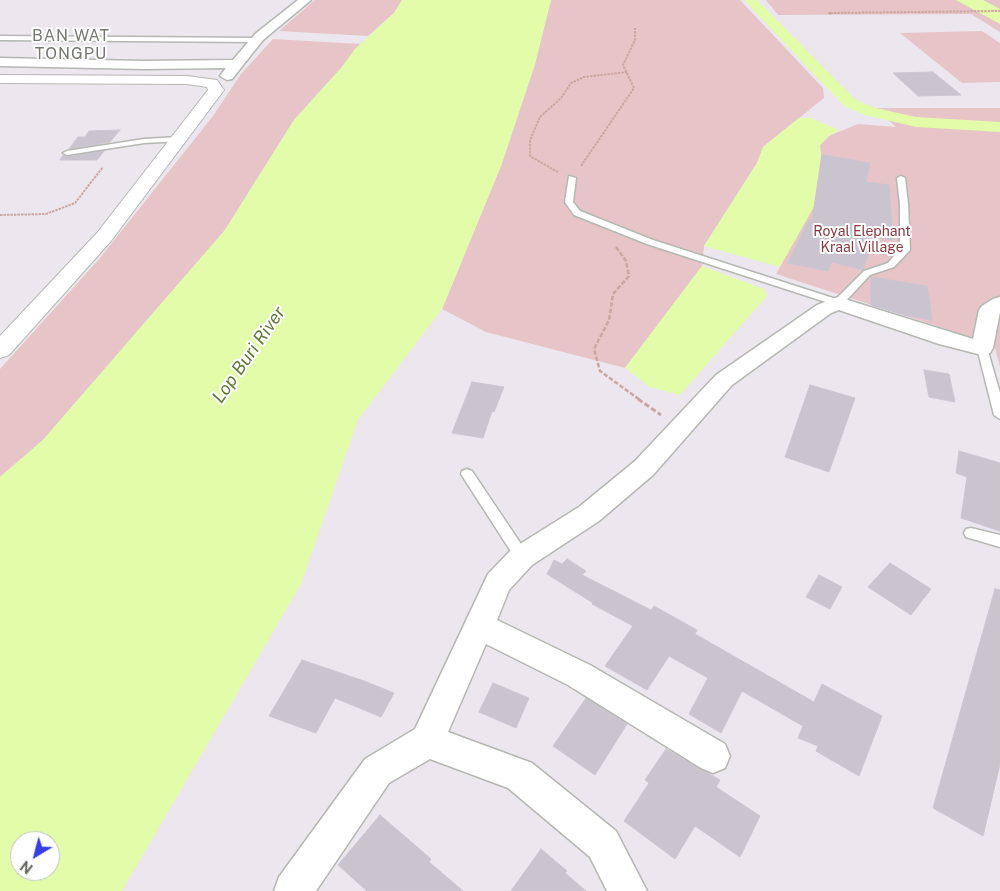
<!DOCTYPE html>
<style>
body{margin:0}
#map{position:relative;width:1000px;height:891px;overflow:hidden;background:#ece6ef;font-family:"Public Sans",sans-serif}
canvas{display:block}
.north{position:absolute;left:10px;top:831px;width:50px;height:50px;box-sizing:border-box;background:#fff;border:1px solid #c0c2bf;border-radius:50%;rotate:217deg;font-size:14px;font-weight:700;line-height:20px;text-align:center;color:#62665e}
.north::after{content:'';display:block;margin:auto;width:18px;height:22px;background:#373fe4;clip-path:polygon(50% 0,100% 100%,50% 72%,0 100%)}
</style>
<div id="map">
<canvas width="1000" height="891"></canvas>
<div class="north">N</div>
</div>
<script>
const context = document.querySelector('canvas').getContext('2d');
context.lineJoin = 'round';
function fillPath(path, color) {
  context.fillStyle = color;
  context.fill(path, 'evenodd');
}
function poly(rows) {
  const path = new Path2D();
  for (const r of rows) {
    path.moveTo(r[0], r[1]);
    for (let i = 2; i < r.length; i += 2) path.lineTo(r[i], r[i + 1]);
  }
  return path;
}
function stroke(path, color, width, dash) {
  context.strokeStyle = color;
  context.lineWidth = width;
  context.lineCap = dash ? 'butt' : 'round';
  context.setLineDash(dash || []);
  context.stroke(path);
}
function label(font, color, halo, rows, align = 'center') {
  context.font = font + ' "Public Sans",sans-serif';
  context.lineWidth = 4;
  context.setLineDash([]);
  context.textBaseline = 'middle';
  context.strokeStyle = halo;
  context.fillStyle = color;
  for (const [text, x, y, turn = 0] of rows) {
    context.save();
    context.translate(x, y);
    context.rotate((+turn || 0) * Math.PI / 180);
    context.textAlign = isNaN(turn) ? turn : align;
    if (halo) context.strokeText(text, 0, 0);
    context.fillText(text, 0, 0);
    context.restore();
  }
}
fillPath(poly([
 [315,0,402,0,394,13,368,36,279,31],
 [551,0,740,0,823,88,824,98,763,147,757,163,704,246,702,266,625,368,486,332,442,309,501,166,535,64],
 [766,0,1000,0,1000,32,971,14,778,15],
 [982,31,1000,43,1000,82,962,83,900,33],
 [273,39,360,44,342,67,294,120,225,230,43,440,0,477,0,369,100,258,213,116,241,74],
 [875,108,1000,108,1000,367,995,348,940,327,776,274,780,267,821,156,820,145,829,136,858,124,896,127]
]), '#e6c4c8');
fillPath(poly([
 [402,0,551,0,535,64,501,166,442,309,358,420,301,584,122,891,0,891,0,477,43,440,225,230,294,120,342,67,354,50,394,13],
 [20,841,50,841,50,871,20,871],
 [956,0,983,0,1000,9,1000,24],
 [799,118,811,118,839,130,829,136,820,145,821,156,815,205,780,267,704,246,757,163,763,147],
 [702,266,764,289,767,296,680,395,650,387,625,368]
]), '#e2fca9');
fillPath(poly([
 [744,0,757,0,856,100,876,108,916,117,1000,122,1000,132,916,127,865,115,844,106,744,0]
]), '#e2fca9');
const building = poly([
 [933,72,961,95,918,96,893,73,933,72],
 [120,130,110,142,69,149,78,137,85,137,89,131,120,130],
 [104,151,97,160,60,160,63,155,67,157,104,151],
 [822,155,870,163,866,182,889,185,893,240,874,237,863,270,832,262,828,271,788,263,809,219,812,220,822,155],
 [871,277,927,286,932,320,904,315,871,305,871,277],
 [924,370,949,374,955,402,929,397,924,370],
 [472,382,504,387,494,412,492,411,483,438,452,433,472,382],
 [810,385,855,398,829,472,785,457,810,385],
 [959,451,1000,463,1000,531,961,518,967,477,956,473,959,451],
 [567,559,586,571,582,575,651,610,654,606,697,630,695,634,814,702,822,684,882,716,859,776,816,751,818,746,798,738,803,726,742,691,721,733,689,714,708,678,669,656,647,690,605,666,633,626,592,604,593,603,547,574,554,560,562,564,567,559],
 [890,563,931,589,911,615,868,587,890,563],
 [819,575,842,587,830,609,806,597,819,575],
 [995,589,1000,590,1000,764,983,836,933,808,995,589],
 [302,660,364,681,394,693,381,717,335,698,316,733,269,716,302,660],
 [493,683,529,698,516,728,479,712,493,683],
 [586,698,627,724,595,775,553,746,586,698],
 [666,749,720,780,716,787,760,816,740,857,695,826,675,859,624,821,649,783,645,780,666,749],
 [380,815,431,859,429,862,463,891,367,891,338,865,380,815],
 [541,849,567,871,565,873,586,891,511,891,541,849]
]);
fillPath(building, '#c9c4cd');
stroke(building, '#cdc5d4', 1);
const service = poly([
 [0,36,256,38,259,40,256,42,0,40,0,36],
 [179,137,183,139,182,141,144,143,67,155,63,153,67,151,144,139,179,137],
 [569,176,576,178,573,202,580,211,653,240,836,299,864,271,888,263,900,249,900,204,897,178,901,176,905,178,908,204,910,250,894,267,870,275,842,305,838,306,647,244,574,215,565,202,569,176],
 [982,345,987,348,1000,393,1000,419,994,415,977,348,982,345],
 [467,469,472,471,527,553,529,557,527,561,522,563,517,561,461,474,462,471,467,469],
 [971,528,1000,535,1000,547,966,537,964,533,966,529,971,528]
]);
const minor = poly([
 [298,0,311,0,263,40,232,79,227,80,220,76,226,68,144,69,0,66,0,58,144,61,233,60,255,34,298,0],
 [838,297,973,339,979,310,982,306,993,299,1000,297,1000,312,993,348,990,353,982,355,939,344,839,310,831,313,732,385,653,475,599,521,532,565,509,590,497,620,590,665,725,744,730,756,725,768,713,773,701,768,568,685,486,644,448,732,532,763,616,831,647,891,607,891,590,857,508,788,430,759,389,783,316,891,274,891,279,877,365,759,415,729,488,574,512,549,579,507,635,461,716,375,817,305,838,297]
]);
const tertiary = poly([
 [0,75,187,76,217,80,224,90,111,241,9,355,0,358,0,336,97,233,208,90,207,87,187,84,0,83,0,75]
]);
stroke(service, '#b4b8b1', 3);
stroke(minor, '#b4b8b1', 3);
stroke(tertiary, '#b4b8b1', 2);
stroke(poly([
 [831,14,829,13,1000,11],
 [581,166,634,88,623,65,635,40,635,28],
 [558,172,530,156,530,140,540,117,561,98,571,83,584,77,627,72],
 [0,215,46,214,75,203,103,167]
]), '#cca7a0', 2, [2.5, 1]);
stroke(poly([
 [616,247,626,261,629,276,613,294,609,320,594,349,600,371,640,400]
]), '#cca7a0', 2.5, [4.5, 2]);
stroke(poly([
 [638,399,661,415]
]), '#cca7a0', 3, [5.5, 2.5]);
fillPath(service, '#fff');
fillPath(minor, '#fff');
fillPath(tertiary, '#fff');
label('14px', '#893a3f', '#fff', [
 ["Royal Elephant",862,232],
 ["Kraal Village",862,248]
]);
context.letterSpacing = '1px';
label('16px', '#74786f', '#fff', [
 ["BAN WAT",71,36],
 ["TONGPU",71,54]
]);
context.letterSpacing = '0px';
label('italic 18px', '#5f7b34', '#fff', [
 ["Lop Buri River",249,355,-55]
]);
</script>
